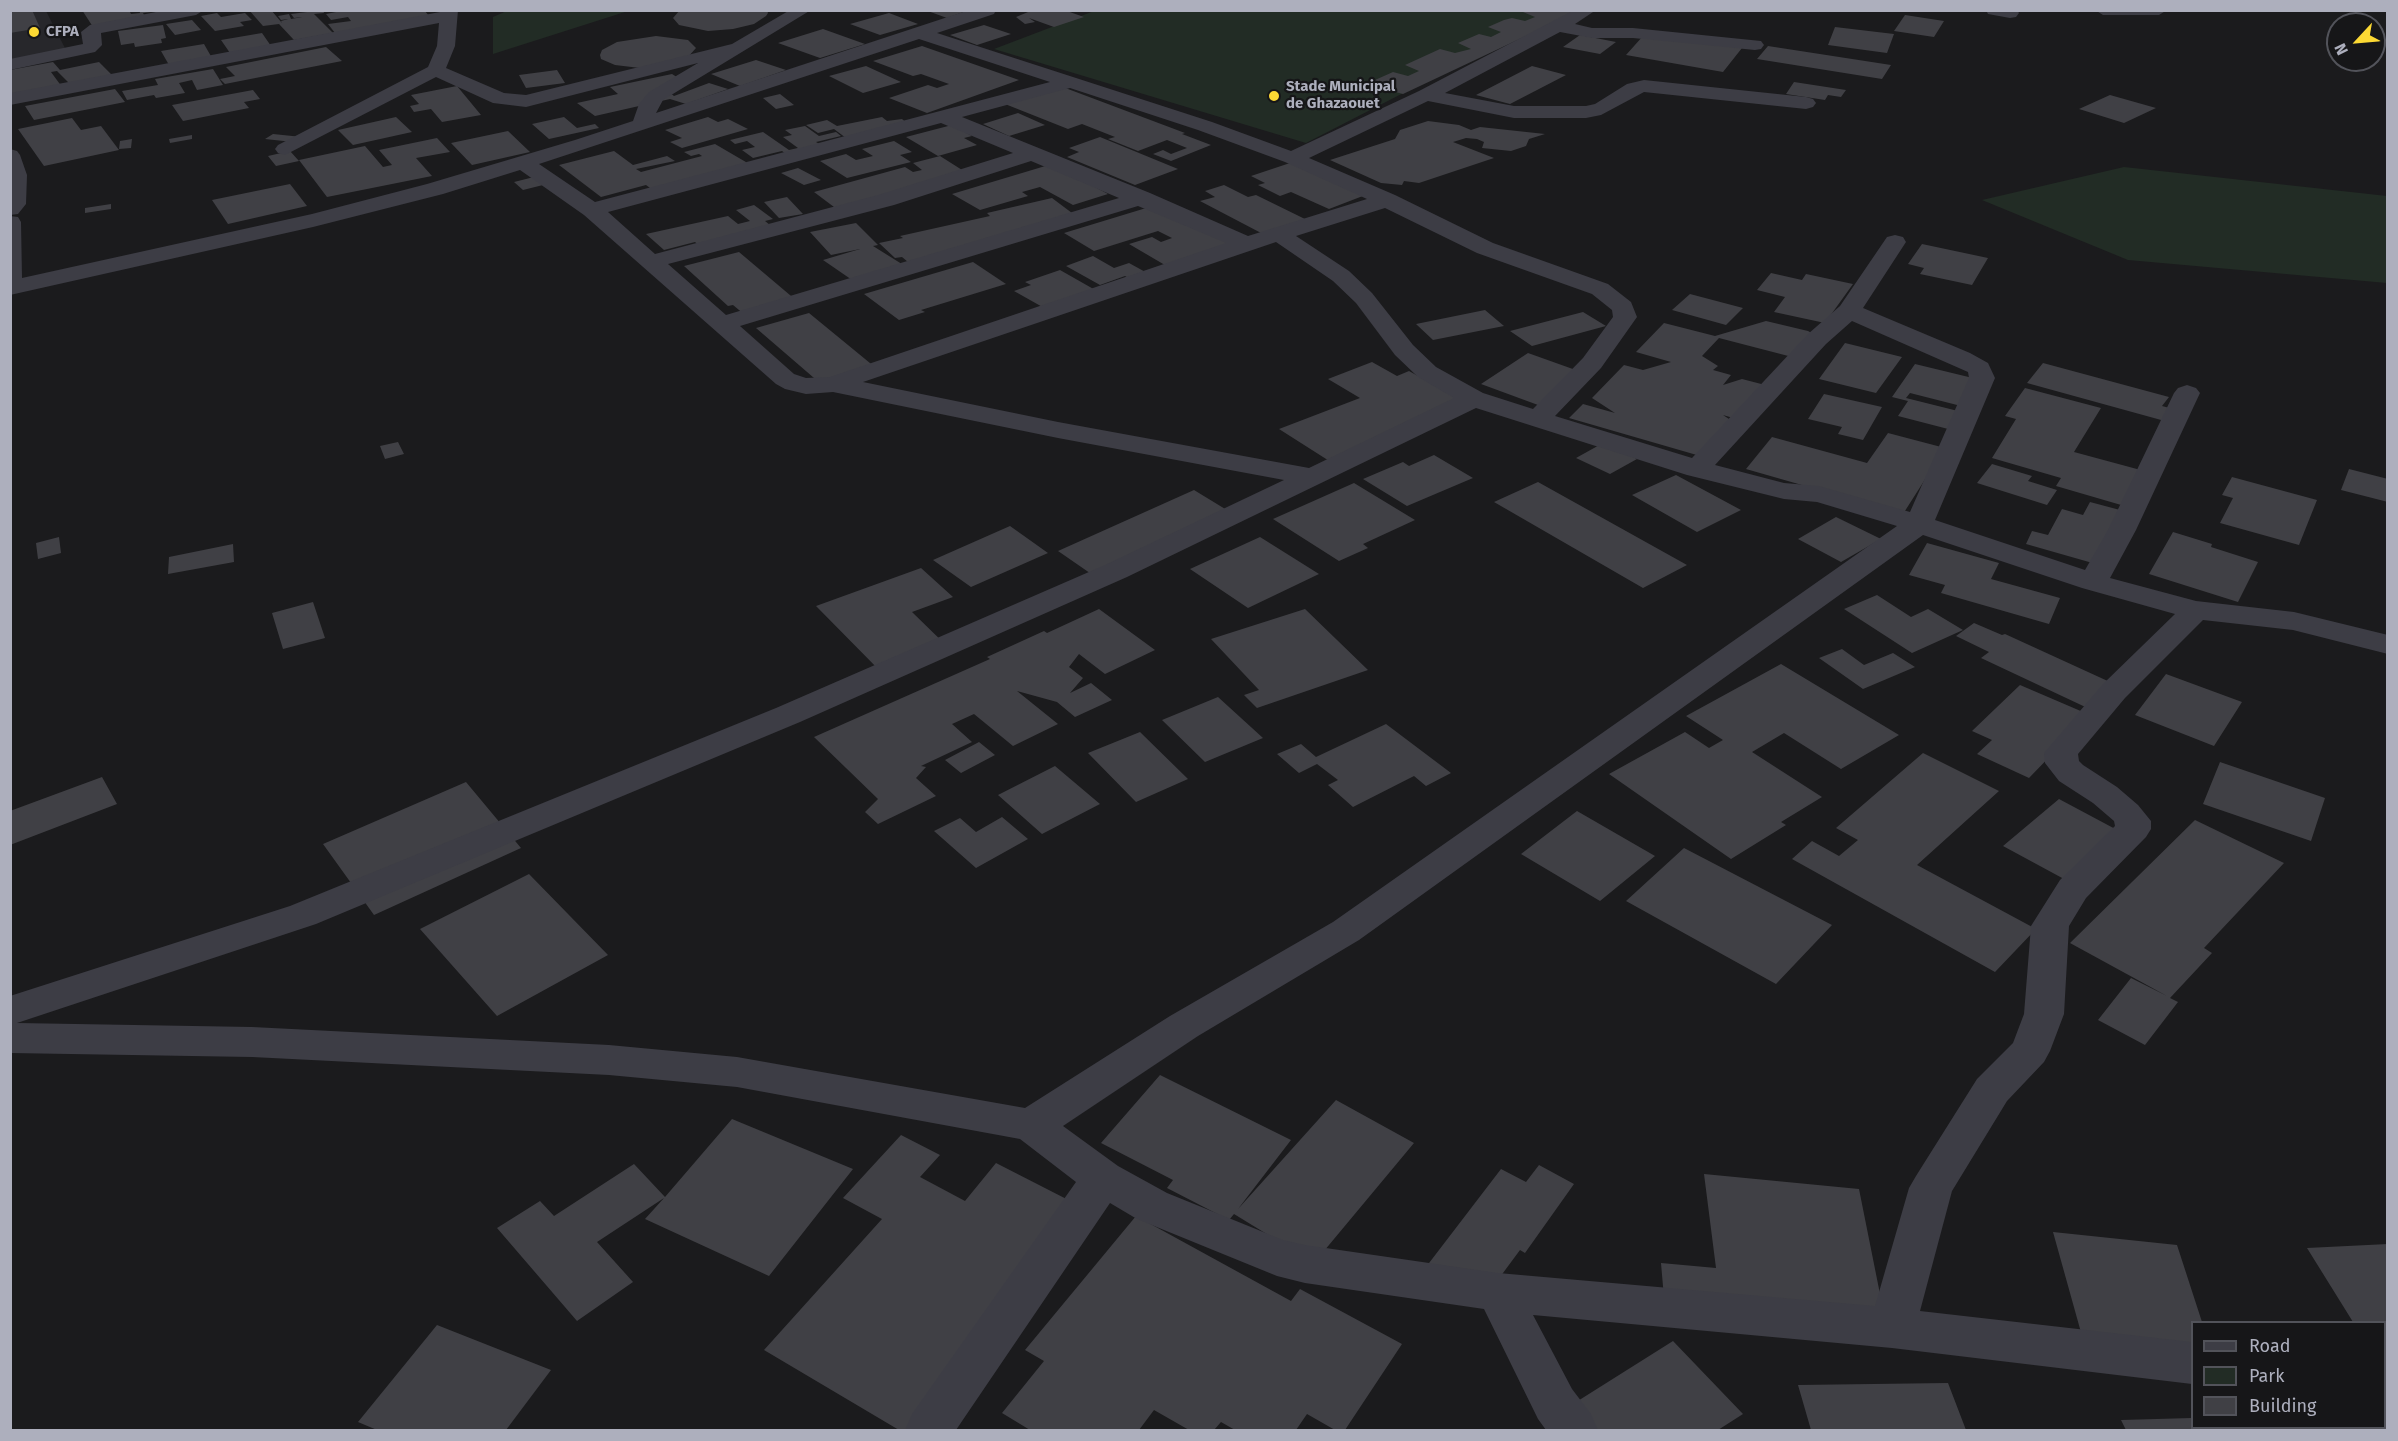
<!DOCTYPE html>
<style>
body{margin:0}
#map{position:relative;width:2398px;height:1441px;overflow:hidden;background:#1b1b1d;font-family:"Fira Sans",sans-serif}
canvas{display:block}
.frame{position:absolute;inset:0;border:12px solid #adafbd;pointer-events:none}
.legend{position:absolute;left:2191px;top:1321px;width:195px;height:108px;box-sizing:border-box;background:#161618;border:2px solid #52535a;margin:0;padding:8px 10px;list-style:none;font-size:18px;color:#adafbd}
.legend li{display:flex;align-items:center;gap:12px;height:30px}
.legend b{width:30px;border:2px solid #52535a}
.north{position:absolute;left:2326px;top:12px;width:60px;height:60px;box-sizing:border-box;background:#161618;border:2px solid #52535a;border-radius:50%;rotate:244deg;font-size:16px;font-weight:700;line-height:24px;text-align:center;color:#adafbd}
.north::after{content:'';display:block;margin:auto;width:21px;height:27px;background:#fcd934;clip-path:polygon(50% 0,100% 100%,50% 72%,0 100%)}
</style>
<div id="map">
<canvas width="2398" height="1441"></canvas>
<div class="frame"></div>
<ul class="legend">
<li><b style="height:8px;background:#3d3d45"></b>Road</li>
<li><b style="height:16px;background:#222c25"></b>Park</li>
<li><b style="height:16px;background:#404045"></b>Building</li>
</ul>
<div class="north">N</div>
</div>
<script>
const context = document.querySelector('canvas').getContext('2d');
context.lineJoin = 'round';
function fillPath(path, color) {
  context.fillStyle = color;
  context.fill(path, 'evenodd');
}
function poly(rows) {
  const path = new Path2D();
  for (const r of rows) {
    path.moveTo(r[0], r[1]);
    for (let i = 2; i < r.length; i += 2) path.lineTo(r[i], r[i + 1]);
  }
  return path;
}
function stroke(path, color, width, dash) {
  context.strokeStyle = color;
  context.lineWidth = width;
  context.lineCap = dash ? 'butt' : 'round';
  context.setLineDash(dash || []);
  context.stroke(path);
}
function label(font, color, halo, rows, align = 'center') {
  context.font = font + ' "Fira Sans",sans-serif';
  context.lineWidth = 4.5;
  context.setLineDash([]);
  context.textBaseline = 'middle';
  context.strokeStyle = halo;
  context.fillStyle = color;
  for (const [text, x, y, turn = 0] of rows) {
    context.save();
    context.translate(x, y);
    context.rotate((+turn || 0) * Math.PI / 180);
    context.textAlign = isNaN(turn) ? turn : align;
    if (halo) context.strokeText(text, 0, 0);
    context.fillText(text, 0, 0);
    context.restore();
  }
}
fillPath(poly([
 [11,11,46,11,68,54,11,64]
]), '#27272b');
fillPath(poly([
 [509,10,628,10,628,11,493,54,493,17],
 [1094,11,1563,11,1306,143,994,49],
 [2124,167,2387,196,2387,283,2128,260,1982,200]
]), '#222c25');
fillPath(poly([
 [10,10,32,10,40,28,10,33],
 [82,10,129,10,131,14,140,13,139,10,151,12,143,13,146,18,93,27],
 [249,10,271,10,282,23,281,21,288,19,281,20,278,16,289,14,291,19,302,17,294,18,291,14,323,10,324,13,314,14,333,33,294,40,279,24,263,26],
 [346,10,424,10,430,17,335,33,328,24,351,21,348,17,331,20,326,14],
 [680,10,767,10,768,13,766,16,754,24,733,29,708,31,679,25,673,18],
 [925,10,966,11,947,18],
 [1033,10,1064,10,1084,17,1054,27,1029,18,1035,22,1025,24,1016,17],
 [1526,10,1581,10,1403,94,1366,84,1393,72,1408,76,1419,71,1405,65,1440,49,1455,53,1471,49,1458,43,1479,34,1491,37,1501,32,1488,27,1504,20,1512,18,1525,21,1535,17,1523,12],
 [217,13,221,17,245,13,252,20,240,22,244,26,215,31,201,16],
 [889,13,918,24,880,35,850,24],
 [1905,15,1944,21,1934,37,1894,31],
 [192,20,201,30,175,35,166,24],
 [163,25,166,38,161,39,162,43,135,47,134,43,121,45,118,31],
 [984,25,1011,34,977,45,950,35],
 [1835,27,1894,34,1887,53,1828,45],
 [823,29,865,44,820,58,778,43],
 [262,33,271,46,230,53,221,40],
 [1580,35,1616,42,1600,54,1563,47],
 [656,36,688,40,696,48,688,57,640,68,615,65,601,59,600,55,602,50,617,42],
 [1643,36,1742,48,1723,72,1626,55],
 [204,44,212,58,169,65,161,51],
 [922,46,1019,80,927,113,889,98,928,85,937,88,949,84,921,74,913,76,873,61],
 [1768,46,1891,65,1882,79,1757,59],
 [326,47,342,61,225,84,220,79,235,76,226,67],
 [756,60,786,70,740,86,711,74],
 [53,62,60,70,99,62,112,75,70,84,57,71,51,72,62,87,10,97,10,70],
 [866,66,901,82,863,93,829,76],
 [1532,66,1566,75,1510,104,1476,95],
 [213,69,223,85,197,90,192,80,179,83,185,93,156,98,154,95,127,100,122,91,158,85,155,79],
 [557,70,565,83,526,88,519,75],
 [672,74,683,81,661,86,674,96,709,83,728,89,686,104,670,99,595,116,577,103,618,94,610,87],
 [1794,82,1846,90,1841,97,1828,95,1825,100,1786,94],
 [457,86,481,115,442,122,431,109,414,112,410,106,419,104,411,95],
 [1060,86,1185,133,1182,134,1211,145,1171,161,1153,154,1163,150,1171,154,1187,148,1167,140,1138,151,1108,139,1115,137,1082,124,1068,129,1005,104],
 [115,89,125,102,34,120,25,106],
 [253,90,260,99,244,102,249,108,183,121,172,105],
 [780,94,794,105,776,109,763,98],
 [2110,95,2156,108,2124,123,2079,109],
 [1018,113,1045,125,1009,136,983,124],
 [396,117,412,132,353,145,338,130],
 [564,117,577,128,595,124,599,128,549,139,532,124],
 [708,117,718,122,728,119,748,129,682,148,670,142,682,138,665,130],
 [882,117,887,121,902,119,910,126,846,138,834,129,818,133,806,125,827,120,837,126],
 [72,118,81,130,101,126,119,150,44,166,18,129],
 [1428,121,1459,125,1471,130,1480,127,1545,134,1529,139,1526,146,1511,151,1482,148,1484,142,1477,139,1466,138,1453,142,1494,158,1419,183,1404,181,1402,185,1381,183,1330,160,1395,139,1400,130],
 [952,125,972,136,964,138,977,145,938,156,906,137],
 [805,126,819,136,836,132,841,136,816,142,824,147,789,156,782,151,753,158,742,150,755,147,747,141,735,144,730,140,763,132,789,150,798,148,783,137,792,135,785,130],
 [508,131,530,152,472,165,451,143],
 [273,134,302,137,293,142,265,139],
 [192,135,192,139,170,143,169,139],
 [1100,137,1178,169,1135,185,1067,157,1079,152,1069,148],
 [437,138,450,152,416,158,432,176,327,197,299,160,365,146,383,167,392,165,379,150],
 [132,139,131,148,119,149,120,141],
 [894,141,912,152,900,155,911,162,847,178,820,161,846,154,856,160,873,156,862,149],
 [715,144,751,165,654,191,646,185,601,197,559,165,614,151,633,165,667,156,675,161,636,169,641,172,702,156,699,154,691,156,684,152],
 [290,151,299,161,276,166,268,156],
 [940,156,970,175,838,210,814,192,905,167,913,172,922,170,913,163],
 [1293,162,1368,194,1329,209,1291,192,1280,196,1258,185,1265,183,1251,176],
 [1052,164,1108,194,1073,205,1040,187,1022,192,1028,196,980,210,952,194],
 [798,168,821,180,804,185,781,173],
 [534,177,543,185,523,190,514,182],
 [290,184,307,206,228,224,212,200],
 [1224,185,1248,197,1256,195,1307,220,1263,234,1200,201,1215,197,1205,191],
 [787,197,803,214,779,218,764,202],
 [1052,198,1076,216,908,262,902,257,895,258,879,243,903,238,900,236,990,216,987,213],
 [111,204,111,209,85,213,85,208],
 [754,205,773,219,765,221,775,229,702,248,695,242,664,250,646,234,728,216,738,224,750,221,736,210],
 [1156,205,1244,244,1170,268,1129,244,1152,237,1161,242,1172,238,1158,231,1094,251,1064,233],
 [856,223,878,245,873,246,905,266,855,282,823,260,860,249,831,255,810,232],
 [1922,244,1988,258,1972,285,1920,274,1924,268,1908,264],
 [739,252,797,301,745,315,733,305,728,306,684,266],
 [1093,256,1114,268,1129,263,1149,274,1132,280,1125,276,1100,285,1066,266],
 [973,262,1006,284,921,310,925,312,899,320,864,294],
 [1060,270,1097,291,1046,309,1014,291,1031,285,1025,282],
 [1771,273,1802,280,1806,274,1853,284,1825,323,1774,312,1785,297,1757,290],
 [1690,294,1743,308,1726,325,1672,310],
 [1485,310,1504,326,1433,340,1416,324],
 [1583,312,1606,326,1532,346,1510,331],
 [809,313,876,368,821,384,756,328],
 [1766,321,1808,331,1815,335,1796,358,1719,338,1702,356,1718,366,1713,370,1731,375,1723,385,1742,379,1769,386,1740,420,1723,415,1741,427,1714,460,1569,418,1583,404,1615,413,1592,398,1624,365,1643,370,1671,362,1636,352,1664,323,1715,336],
 [1845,343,1902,357,1876,393,1819,379],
 [1528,353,1584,373,1538,405,1481,384],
 [1372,362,1397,376,1409,371,1473,407,1334,464,1279,429,1360,398,1328,379],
 [2043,363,2169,397,2162,406,2181,411,2172,423,2027,383],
 [1915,364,1981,380,1965,407,1910,393,1906,398,1962,412,1952,430,1898,416,1908,401,1892,397],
 [2025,388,2101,408,2074,452,2148,472,2128,507,2056,486,2061,478,1992,458,2016,419,2005,416],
 [1824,394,1882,407,1863,440,1838,434,1842,427,1808,419],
 [1888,433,1945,448,1903,514,1746,469,1772,437,1867,463],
 [398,442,404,454,385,459,380,446],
 [1603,443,1637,459,1610,474,1576,458],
 [1434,455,1473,478,1407,506,1363,479,1403,462,1409,466],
 [1992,464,2032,476,2028,481,2057,490,2047,505,1977,483],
 [2349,469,2388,479,2388,502,2341,490],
 [1676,475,1741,510,1697,532,1632,495],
 [2232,477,2317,500,2299,545,2220,523,2233,498,2222,495],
 [1538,482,1687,565,1643,588,1494,502],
 [1354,483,1415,520,1363,544,1368,548,1339,561,1273,519],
 [1194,490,1235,515,1100,580,1058,551],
 [2090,502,2135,514,2110,568,2026,544,2032,531,2048,535,2062,509,2083,515],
 [1836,517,1881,539,1841,562,1798,539],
 [1010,526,1048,553,971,587,933,560],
 [2173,532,2212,544,2211,547,2258,562,2238,602,2149,574],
 [59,537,61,553,38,559,36,543],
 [1260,537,1319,574,1248,608,1190,569],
 [1927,543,1999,563,1991,579,2060,598,2049,624,1941,593,1945,585,1909,575],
 [233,544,234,562,168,574,169,557],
 [921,568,953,597,912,612,951,650,885,676,816,606],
 [1877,595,1911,617,1928,609,1963,630,1912,653,1844,609],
 [313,602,325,638,283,649,272,613],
 [1099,609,1155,650,1105,674,1079,654,1069,667,1083,678,1070,693,1091,683,1112,700,1075,717,1057,702,1017,691,1058,724,1013,746,974,714,952,724,972,742,921,766,926,767,916,778,936,796,878,824,865,812,878,799,814,737,990,659,987,657,1044,631,1047,633],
 [1305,609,1368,670,1257,708,1244,695,1259,690,1211,639],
 [1974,623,2002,635,2005,634,2123,688,2096,712,1981,658,1989,652,1956,636],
 [1842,649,1864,665,1893,653,1915,667,1863,689,1819,658],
 [1781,664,1899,735,1841,769,1784,733,1752,752,1822,797,1781,822,1786,825,1731,859,1609,774,1685,732,1709,748,1723,740,1686,716],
 [2166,674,2242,702,2214,746,2135,715],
 [2020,685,2090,715,2029,778,1977,754,1992,740,1972,731],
 [1218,697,1263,738,1205,762,1162,720],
 [1386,724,1451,773,1426,786,1414,776,1353,807,1328,785,1338,780,1317,764,1299,773,1277,754,1301,744,1316,757],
 [1140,732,1188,779,1136,802,1088,753],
 [979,742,995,755,961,773,945,760],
 [1923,753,1999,791,1917,865,2036,929,1995,972,1792,859,1812,841,1839,856,1858,840,1836,828],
 [2220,762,2325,798,2311,841,2203,804],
 [1055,766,1100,804,1042,834,998,795],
 [102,777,117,804,10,845,10,811],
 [466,782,521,848,374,915,323,844],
 [2059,799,2119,831,2064,879,2003,846],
 [1577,811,1655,856,1600,901,1521,854],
 [1002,817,1028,839,976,868,934,831,960,818,976,832],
 [2195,820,2284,863,2204,948,2212,953,2170,998,2178,1002,2145,1045,2098,1020,2131,978,2167,996,2070,943],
 [1684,848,1832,925,1776,984,1626,901],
 [529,874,608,955,497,1016,420,929],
 [1160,1075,1291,1140,1238,1209,1336,1100,1414,1143,1314,1263,1234,1214,1229,1220,1167,1188,1173,1180,1101,1143],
 [732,1119,853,1169,769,1276,645,1219,664,1198,597,1242,633,1282,577,1321,497,1228,540,1201,554,1216,634,1164,665,1197],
 [901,1135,940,1155,920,1177,965,1201,996,1163,1084,1208,907,1430,899,1430,764,1350,882,1219,843,1198],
 [1539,1165,1574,1184,1525,1253,1520,1250,1483,1300,1426,1267,1501,1169,1526,1182],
 [1704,1174,1859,1189,1885,1319,1664,1298,1661,1263,1716,1268],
 [1136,1216,1291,1301,1300,1289,1402,1344,1345,1430,1335,1430,1307,1414,1296,1430,1235,1430,1221,1422,1214,1430,1189,1430,1154,1410,1139,1430,1030,1430,1002,1413,1044,1361,1025,1350],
 [2053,1232,2177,1245,2202,1322,2192,1322,2192,1349,2082,1336],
 [2388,1244,2388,1371,2385,1371,2385,1323,2353,1322,2307,1248],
 [437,1325,551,1370,506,1430,377,1430,358,1422],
 [1673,1341,1743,1414,1718,1430,1596,1430,1573,1404],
 [1948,1383,1966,1430,1811,1430,1798,1385],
 [2192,1418,2193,1428,2258,1428,2260,1430,2126,1430,2121,1420]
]), '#404045');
fillPath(poly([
 [166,10,204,10,196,15,101,33,102,45,95,52,10,70,10,59,83,44,81,32,90,25,166,10],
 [440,10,458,10,455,46,446,68,504,93,526,95,732,44,790,10,811,10,663,100,656,113,969,10,996,10,994,14,937,33,1212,122,1291,151,1419,91,1574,10,1596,10,1575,24,1592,28,1633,28,1761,41,1764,45,1761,49,1755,50,1633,38,1592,38,1560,32,1445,93,1514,106,1586,106,1595,104,1627,84,1644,80,1806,97,1813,99,1816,103,1813,107,1806,109,1644,92,1601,115,1586,118,1514,118,1428,101,1309,158,1395,195,1493,243,1608,284,1631,302,1637,317,1601,368,1555,416,1692,458,1808,334,1840,306,1887,237,1895,235,1903,237,1906,242,1863,308,1970,353,1988,363,1995,378,1935,520,2085,570,2108,530,2174,393,2178,388,2187,385,2196,388,2200,393,2136,530,2110,578,2196,601,2294,612,2388,635,2388,654,2293,630,2203,620,2125,698,2078,754,2079,761,2083,765,2117,787,2138,805,2151,821,2151,829,2146,837,2086,898,2069,926,2064,1014,2050,1051,2044,1062,2007,1101,1952,1191,1920,1311,2192,1342,2192,1384,1892,1348,1533,1315,1572,1389,1591,1414,1598,1430,1546,1430,1538,1419,1484,1309,1305,1283,1277,1276,1137,1219,1110,1203,956,1430,905,1430,912,1414,1076,1182,1020,1139,737,1087,609,1075,252,1057,10,1053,10,996,290,906,776,708,1105,565,1284,480,1058,438,833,392,806,394,785,389,776,384,584,215,520,170,443,194,313,227,10,295,10,216,18,217,21,222,22,278,312,214,427,184,575,140,633,121,639,104,649,92,698,63,526,107,493,103,436,77,285,155,278,153,275,149,278,145,428,67,437,46,439,23,10,105,10,93,440,12,440,10],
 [919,39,1050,82,595,202,539,164,919,39],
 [1070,88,1198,130,1285,162,1367,199,1248,236,1150,193,962,117,1070,88],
 [941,123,1013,153,878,195,655,254,608,212,941,123],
 [1031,161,1119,198,726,315,668,264,894,205,1031,161],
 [1138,206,1226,243,830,377,806,378,794,374,740,326,1138,206],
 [1385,208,1477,253,1592,294,1612,310,1613,317,1583,358,1533,409,1483,393,1436,367,1413,345,1372,293,1349,271,1296,236,1385,208],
 [1276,242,1333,281,1356,303,1395,355,1418,377,1454,398,1309,468,1058,422,863,382,1276,242],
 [1852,321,1968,372,1969,378,1910,512,1819,486,1784,483,1715,465,1826,344,1852,321],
 [1476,408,1687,475,1784,499,1817,502,1897,526,1333,922,1170,1016,1025,1108,737,1057,609,1045,252,1027,17,1023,316,924,800,722,1127,577,1476,408],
 [1923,535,2082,588,2175,614,2103,684,2044,753,2045,763,2059,781,2093,803,2114,821,2115,826,2060,880,2031,926,2024,1014,2013,1043,1977,1079,1916,1176,1909,1188,1875,1306,1498,1273,1305,1245,1283,1240,1167,1193,1118,1166,1063,1126,1198,1036,1359,940,1923,535],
 [1986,10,2017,10,2019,13,2016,17,2010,18,1988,14,1986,10],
 [2095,10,2167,10,2159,15,2103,15,2095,10],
 [10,149,17,151,20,155,27,175,26,204,18,214,10,215,10,149],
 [2384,1370,2388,1370,2388,1412,2384,1412,2384,1370]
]), '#3d3d45');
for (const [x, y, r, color] of [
 [34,32,6,"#fcd934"],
 [1274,96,6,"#fcd934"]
]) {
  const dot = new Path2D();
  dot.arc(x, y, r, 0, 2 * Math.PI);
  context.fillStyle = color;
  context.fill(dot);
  stroke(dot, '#161618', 2);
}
label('bold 15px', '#adafbd', '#161618', [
 ["CFPA",46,32],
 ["Stade Municipal",1286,87],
 ["de Ghazaouet",1286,104]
], 'left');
</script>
